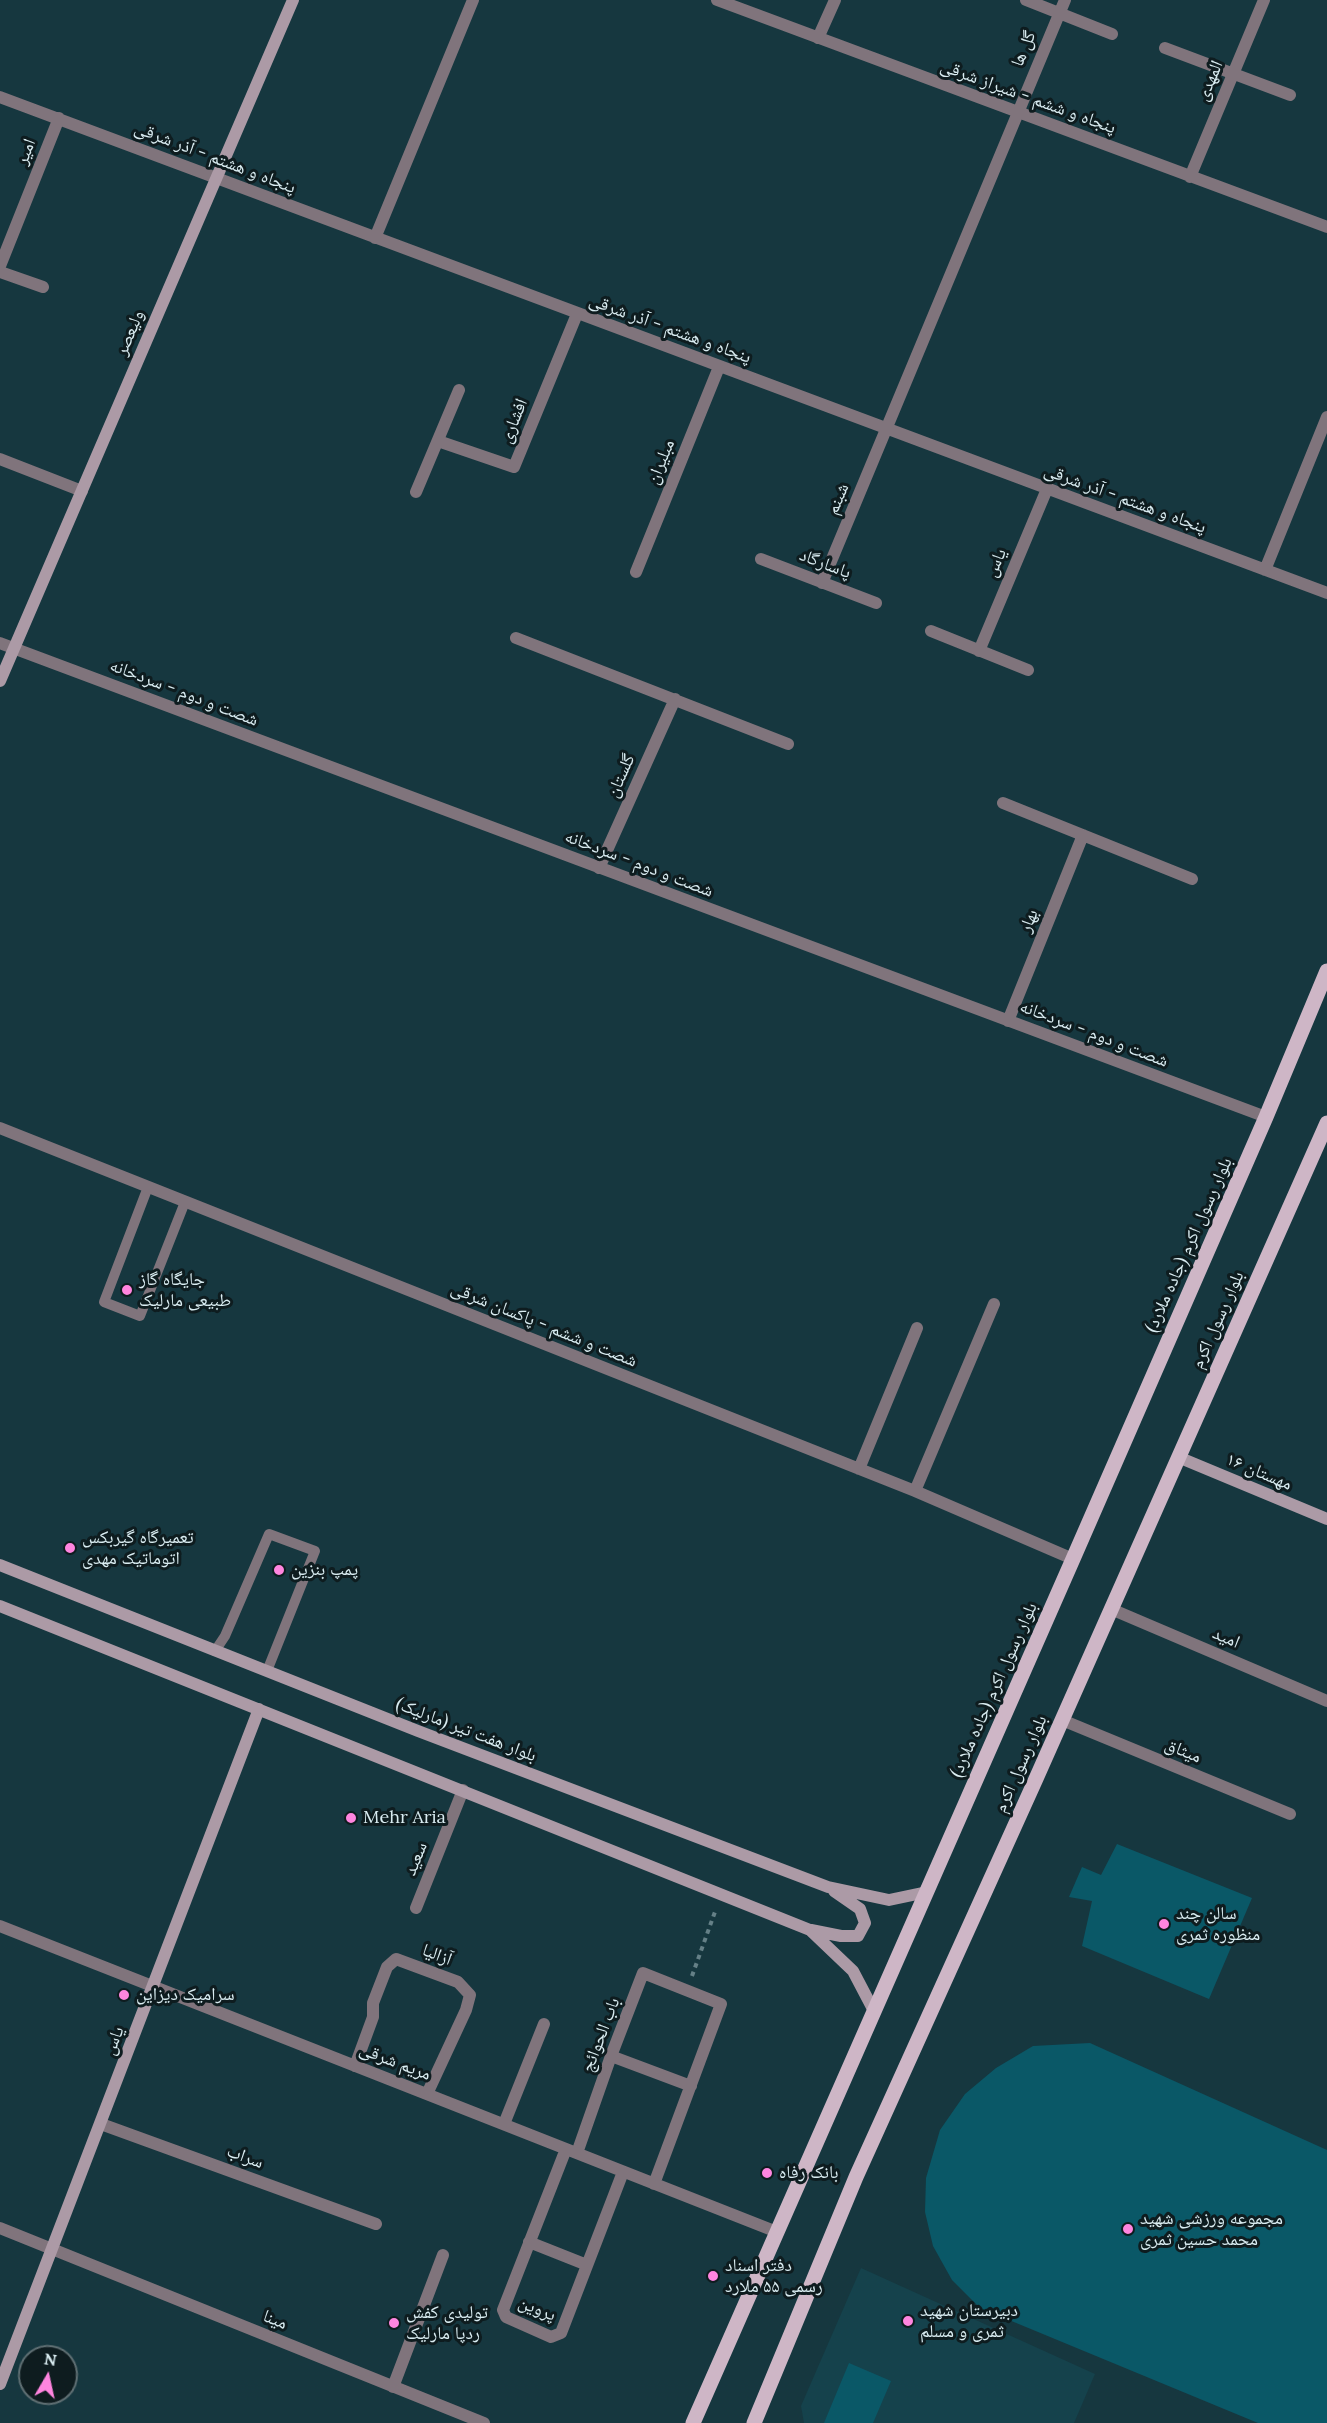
<!DOCTYPE html>
<meta charset="utf-8">
<style>
body{margin:0}
#map{position:relative;width:1327px;height:2423px;overflow:hidden;background:#16373f;font-family:Lora,serif}
canvas{display:block}
.north{position:absolute;left:18px;top:2345px;width:60px;height:60px;box-sizing:border-box;background:#0e1c1f;border:2px solid #5f6f73;border-radius:50%;rotate:9deg;font-size:16px;font-weight:700;line-height:24px;text-align:center;color:#d9ecf1}
.north::after{content:'';display:block;margin:auto;width:21px;height:27px;background:#ff85df;clip-path:polygon(50% 0,100% 100%,50% 72%,0 100%)}
</style>
<div id="map">
<canvas width="1327" height="2423"></canvas>
<div class="north">N</div>
</div>
<script>
const context = document.querySelector('canvas').getContext('2d');
context.lineJoin = 'round';
function fillPath(path, color) {
  context.fillStyle = color;
  context.fill(path, 'evenodd');
}
function poly(rows) {
  const path = new Path2D();
  for (const r of rows) {
    path.moveTo(r[0], r[1]);
    for (let i = 2; i < r.length; i += 2) path.lineTo(r[i], r[i + 1]);
  }
  return path;
}
function stroke(path, color, width, dash) {
  context.strokeStyle = color;
  context.lineWidth = width;
  context.lineCap = dash ? 'butt' : 'round';
  context.setLineDash(dash || []);
  context.stroke(path);
}
function label(font, color, halo, rows, align = 'center') {
  context.font = font + ' Lora,"Noto Naskh Arabic",serif';
  context.lineWidth = 6;
  context.setLineDash([]);
  context.textBaseline = 'middle';
  context.strokeStyle = halo;
  context.fillStyle = color;
  for (const [text, x, y, turn = 0] of rows) {
    context.save();
    context.translate(x, y);
    context.rotate((+turn || 0) * Math.PI / 180);
    context.textAlign = isNaN(turn) ? turn : align;
    if (halo) context.strokeText(text, 0, 0);
    context.fillText(text, 0, 0);
    context.restore();
  }
}
fillPath(poly([
 [861,2268,1095,2374,1074,2423,804,2423,801,2406]
]), '#15424c');
fillPath(poly([
 [1117,1844,1252,1898,1209,1999,1082,1946,1092,1901,1069,1897,1082,1867,1101,1875],
 [1090,2043,1327,2150,1327,2423,1258,2423,980,2308,952,2280,933,2246,925,2212,926,2178,940,2130,965,2094,996,2068,1033,2046],
 [849,2363,891,2381,873,2423,824,2423]
]), '#0a5867');
stroke(poly([
 [692,1976,716,1909]
]), '#658087', 4, [4.5, 4.5]);
stroke(poly([
 [148,1187,104,1302,140,1316,185,1202],
 [215,1651,225,1636,269,1534,315,1551,267,1671]
]), '#80747c', 10);
stroke(poly([
 [717,0,1327,227],
 [1026,0,1112,34],
 [818,38,835,0],
 [1165,48,1290,95],
 [0,97,1327,593],
 [1190,177,1264,0],
 [375,238,473,0],
 [0,266,59,118],
 [0,272,43,287],
 [438,441,514,467,577,314],
 [0,459,82,491],
 [416,492,459,390],
 [761,559,876,603],
 [1265,570,1327,417],
 [636,572,719,367],
 [822,583,1065,0],
 [931,631,1028,670],
 [516,638,788,744],
 [0,643,1266,1117],
 [979,651,1047,489],
 [1003,803,1192,879],
 [599,868,675,699],
 [1008,1021,1083,835],
 [0,1128,915,1491,1073,1559],
 [859,1469,917,1328],
 [915,1491,994,1304],
 [1111,1609,1327,1701],
 [1062,1720,1290,1814],
 [416,1908,463,1790],
 [0,1926,777,2232],
 [611,2056,691,2086],
 [355,2066,373,2017,373,2003,387,1967,396,1959,458,1982,470,1995,466,2010,427,2094],
 [101,2124,376,2224],
 [504,2124,544,2024],
 [566,2149,503,2310,506,2317,551,2337,561,2333,623,2172],
 [577,2153,611,2056,643,1973,721,2004,654,2184],
 [0,2228,484,2423],
 [529,2242,587,2265],
 [393,2387,443,2255]
]), '#80747c', 12);
stroke(poly([
 [0,681,293,0],
 [1178,1457,1327,1519],
 [0,1565,418,1731,828,1887,889,1900,927,1892],
 [0,1606,810,1930,853,1971,874,2011],
 [811,1930,841,1936,858,1936,865,1923,860,1909,834,1891],
 [0,2384,259,1709]
]), '#ac9aa6', 12);
stroke(poly([
 [693,2423,1073,1559,1266,1117,1327,971],
 [754,2423,856,2177,1035,1781,1327,1123]
]), '#ceb6c6', 15);
for (const [x, y, r, color] of [
 [127,1290,6,"#ff85df"],
 [70,1548,6,"#ff85df"],
 [279,1570,6,"#ff85df"],
 [351,1818,6,"#ff85df"],
 [1164,1924,6,"#ff85df"],
 [124,1995,6,"#ff85df"],
 [767,2173,6,"#ff85df"],
 [1128,2229,6,"#ff85df"],
 [713,2276,6,"#ff85df"],
 [908,2321,6,"#ff85df"],
 [394,2323,6,"#ff85df"]
]) {
  const dot = new Path2D();
  dot.arc(x, y, r, 0, 2 * Math.PI);
  context.fillStyle = color;
  context.fill(dot);
  stroke(dot, '#0e1c1f', 2);
}
label('18px', '#d9ecf1', '#0e1c1f', [
 ["گل ها",1024,49,-67],
 ["المهدی",1210,81,-67],
 ["پنجاه و ششم - شیراز شرقی",1028,97,20],
 ["امیر",26,152,-69],
 ["پنجاه و هشتم - آذر شرقی",215,158,21],
 ["پنجاه و هشتم - آذر شرقی",670,329,20],
 ["ولیعصر",130,333,-67],
 ["افشاری",514,421,-68],
 ["مبلیران",661,462,-68],
 ["شبنم",838,499,-67],
 ["پنجاه و هشتم - آذر شرقی",1125,499,20],
 ["یاس",996,563,-67],
 ["پاسارگاد",825,564,21],
 ["شصت و دوم - سردخانه",184,693,21],
 ["گلستان",621,776,-66],
 ["شصت و دوم - سردخانه",639,864,21],
 ["بهار",1029,921,-68],
 ["شصت و دوم - سردخانه",1094,1034,21],
 ["بلوار رسول اکرم (جاده ملارد)",1189,1245,-66],
 ["بلوار رسول اکرم",1218,1320,-66],
 ["شصت و ششم - پاکسان شرقی",544,1325,22],
 ["مهستان ۱۶",1259,1472,23],
 ["امید",1226,1638,23],
 ["بلوار رسول اکرم (جاده ملارد)",994,1690,-66],
 ["بلوار هفت تیر (مارلیک)",466,1730,21],
 ["میثاق",1183,1751,23],
 ["بلوار رسول اکرم",1021,1764,-66],
 ["سعید",416,1859,-68],
 ["آزالیا",437,1955,21],
 ["باب الحوائج",601,2035,-69],
 ["یاس",114,2041,-69],
 ["مریم شرقی",395,2062,21],
 ["سراب",245,2157,20],
 ["پروین",537,2309,22],
 ["مینا",275,2320,22]
]);
label('18px', '#d9ecf1', '#0e1c1f', [
 ["جایگاه گاز",139,1280],
 ["طبیعی مارلیک",139,1301],
 ["تعمیرگاه گیربکس",82,1538],
 ["اتوماتیک مهدی",82,1559],
 ["پمپ بنزین",291,1570],
 ["Mehr Aria",363,1818],
 ["سالن چند",1176,1914],
 ["منظوره ثمری",1176,1935],
 ["سرامیک دیزاین",136,1995],
 ["بانک رفاه",779,2173],
 ["مجموعه ورزشی شهید",1140,2219],
 ["محمد حسین ثمری",1140,2240],
 ["دفتر اسناد",725,2266],
 ["رسمی ۵۵ ملارد",725,2287],
 ["دبیرستان شهید",920,2311],
 ["ثمری و مسلم",920,2332],
 ["تولیدی کفش",406,2313],
 ["ردپا مارلیک",406,2334]
], 'left');
</script>
